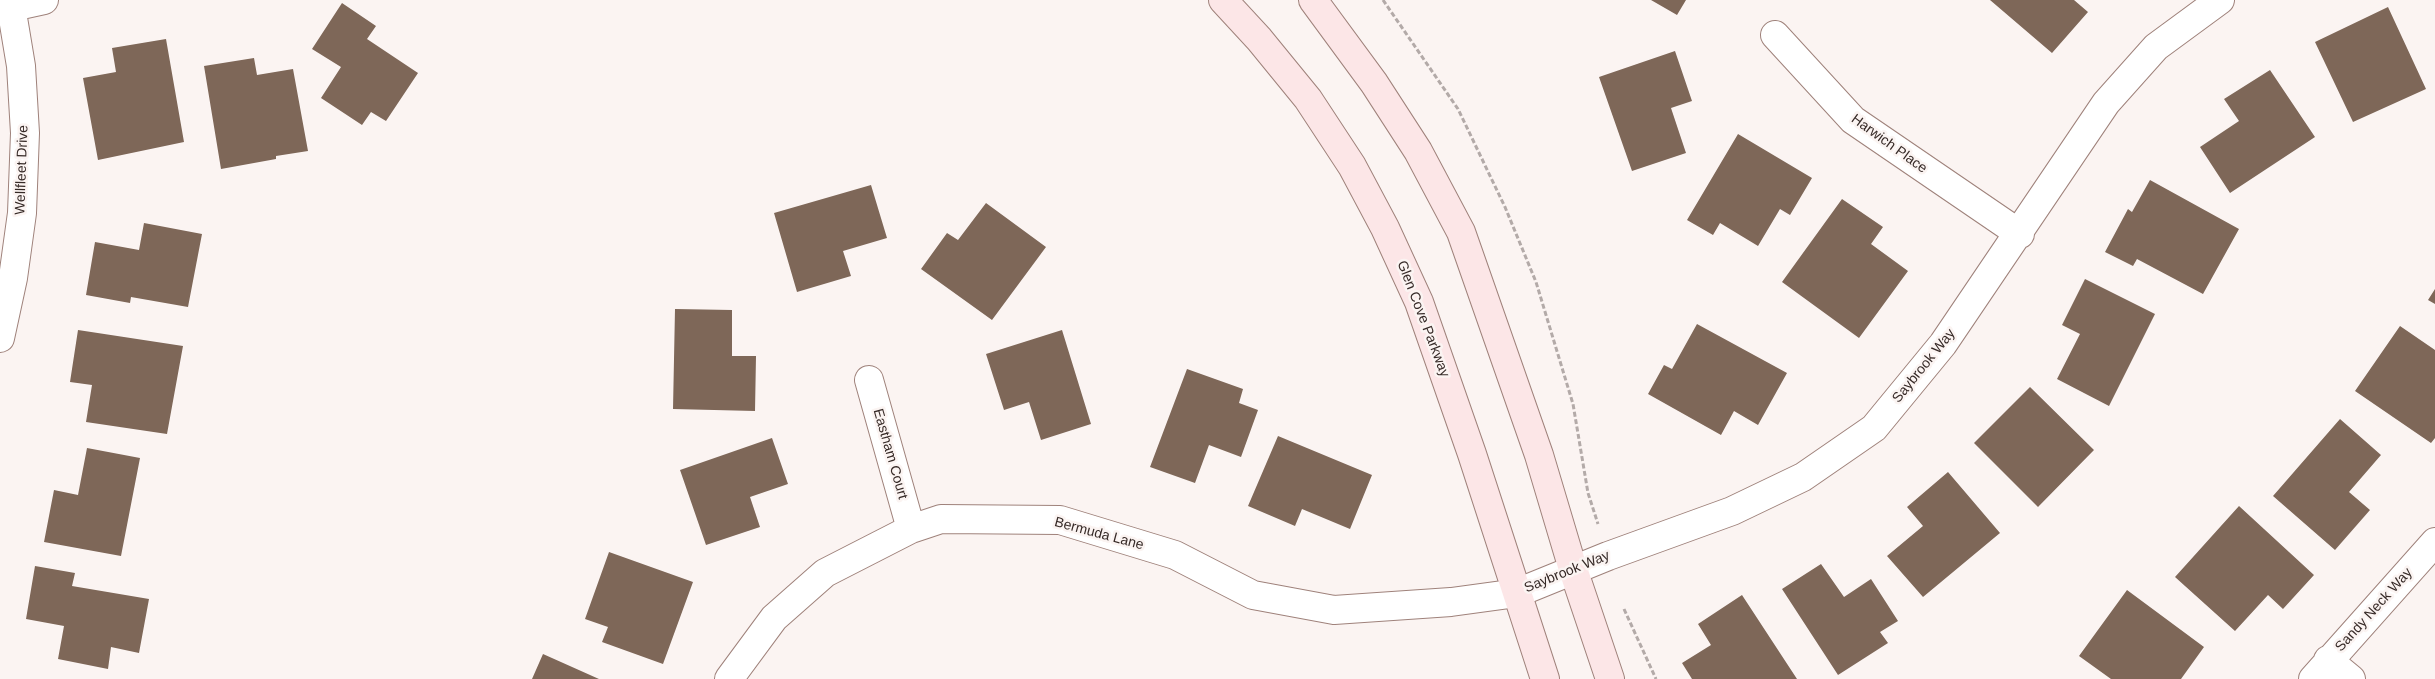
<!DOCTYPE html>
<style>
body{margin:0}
canvas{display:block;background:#fbf4f2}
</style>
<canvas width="2435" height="679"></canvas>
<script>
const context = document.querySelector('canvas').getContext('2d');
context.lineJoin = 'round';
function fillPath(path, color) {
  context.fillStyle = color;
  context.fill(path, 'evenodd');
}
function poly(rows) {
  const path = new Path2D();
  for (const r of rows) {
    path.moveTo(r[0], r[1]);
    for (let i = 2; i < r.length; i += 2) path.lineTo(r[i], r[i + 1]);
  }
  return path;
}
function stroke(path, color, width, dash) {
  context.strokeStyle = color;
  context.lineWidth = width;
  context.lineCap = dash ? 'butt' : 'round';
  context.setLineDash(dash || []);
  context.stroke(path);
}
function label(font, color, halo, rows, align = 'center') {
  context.font = font + ' Helvetica,sans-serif';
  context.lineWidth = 5;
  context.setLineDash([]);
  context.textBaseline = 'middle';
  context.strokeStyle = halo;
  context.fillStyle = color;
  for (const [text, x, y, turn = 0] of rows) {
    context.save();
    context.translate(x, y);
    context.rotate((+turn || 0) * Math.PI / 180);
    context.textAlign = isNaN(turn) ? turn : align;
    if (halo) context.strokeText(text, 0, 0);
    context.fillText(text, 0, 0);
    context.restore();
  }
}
fillPath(poly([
 [1651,0,1686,0,1677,15],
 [1990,0,2074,0,2088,12,2052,53],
 [342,3,376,26,367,39,418,73,386,121,371,112,362,125,321,98,341,67,312,49],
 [2388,7,2426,89,2353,122,2315,42],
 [166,39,184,142,98,160,83,78,116,72,112,48],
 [1675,51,1692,101,1671,108,1686,153,1632,171,1599,77],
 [254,58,257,75,293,69,308,151,276,156,276,159,221,169,204,66],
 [2270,70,2315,137,2230,193,2200,147,2239,121,2224,99],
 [1738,134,1812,178,1790,215,1780,209,1758,246,1720,223,1713,235,1687,220],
 [2150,180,2239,229,2203,294,2137,259,2133,266,2105,252,2128,209,2132,212],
 [871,185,887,238,843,251,851,276,797,292,774,213],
 [1842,199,1883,227,1871,244,1908,271,1859,338,1782,282],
 [986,203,1046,247,992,320,921,269,947,233,958,240],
 [144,223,202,234,188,307,131,297,130,303,86,295,95,242,139,250],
 [2085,279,2155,314,2109,406,2057,379,2080,334,2062,325],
 [2435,289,2435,304,2428,300],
 [675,309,732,310,732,356,756,356,755,411,673,409],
 [1697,324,1787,373,1758,425,1734,411,1721,435,1648,394,1664,365,1672,369],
 [2400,326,2435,350,2435,438,2431,443,2355,391],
 [78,330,183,346,167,434,86,422,92,385,70,382],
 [1062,330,1091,424,1041,440,1029,402,1004,410,986,354],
 [1187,369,1243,389,1239,403,1258,410,1241,457,1209,445,1195,483,1150,467],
 [2030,387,2094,450,2038,507,1974,443],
 [2340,419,2381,455,2349,492,2370,510,2335,550,2273,496],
 [1278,436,1372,475,1350,529,1302,509,1295,526,1248,506],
 [772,438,788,484,750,497,760,527,706,545,680,470],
 [87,448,140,458,121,556,44,542,54,490,78,495],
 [1948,472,2000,533,1923,597,1887,556,1923,526,1907,507],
 [2239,506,2314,575,2283,609,2268,595,2235,631,2175,577],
 [609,552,693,582,663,664,602,642,608,627,585,619],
 [1821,564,1844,597,1871,579,1898,621,1880,632,1888,643,1838,675,1782,589],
 [35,566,75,573,72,586,149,599,139,653,111,647,108,669,58,659,64,626,26,619],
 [2127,590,2204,647,2181,679,2111,679,2079,656],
 [1742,595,1797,679,1692,679,1682,663,1711,645,1698,624],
 [543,654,599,679,532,679]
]), '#7e6758');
const minor = poly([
 [12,7,44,0],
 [1775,35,1853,120,2020,234],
 [0,338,13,278,22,213,25,133,21,66,10,0],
 [869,380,911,529],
 [2328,660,2351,679],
 [729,679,774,618,825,573,911,529,941,519,1060,520,1175,555,1253,595,1334,610,1451,602,1517,593,1608,556,1732,511,1803,477,1874,428,1943,344,2106,103,2156,47,2220,0],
 [2313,679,2435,542]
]);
const secondary = poly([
 [1223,0,1259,39,1308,99,1352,166,1385,228,1419,302,1472,454,1545,679],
 [1313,0,1374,83,1418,151,1461,232,1539,455,1573,569,1610,679]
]);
stroke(minor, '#9f827b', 30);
stroke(secondary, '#9f827b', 30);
stroke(poly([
 [1383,0,1458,109,1505,207,1536,282,1573,404,1588,493,1598,524],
 [1624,609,1656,679]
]), '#b3aaa8', 3, [5, 2.5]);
stroke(minor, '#fff', 28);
stroke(secondary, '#fce6e7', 28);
label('14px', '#362a27', '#fbf4f2', [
 ["Harwich Place",1889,144,36],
 ["Wellfleet Drive",22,170,-88],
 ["Glen Cove Parkway",1423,319,69],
 ["Saybrook Way",1924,366,-51],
 ["Eastham Court",890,454,74],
 ["Bermuda Lane",1099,534,15],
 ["Saybrook Way",1567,572,-22],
 ["Sandy Neck Way",2374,610,-48]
]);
</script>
